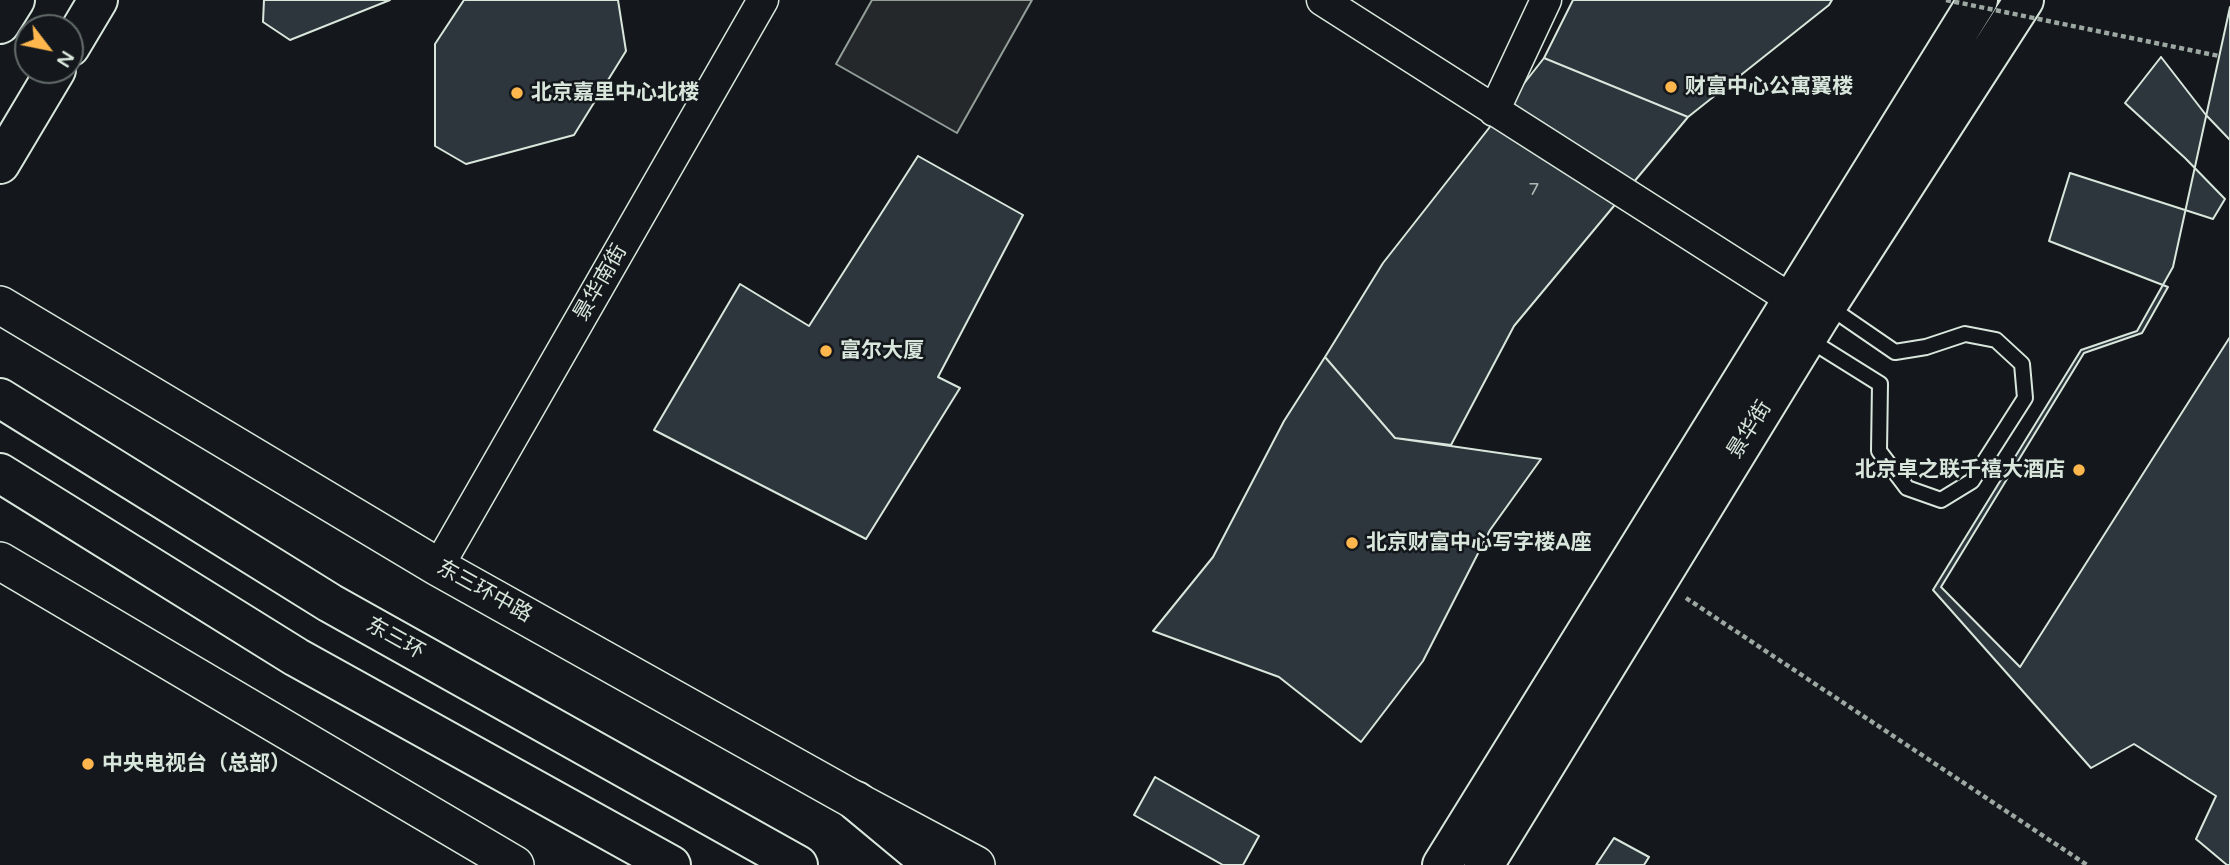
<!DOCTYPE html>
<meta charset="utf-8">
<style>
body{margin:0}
#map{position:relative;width:2230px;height:865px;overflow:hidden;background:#14181c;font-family:"Varela Round",sans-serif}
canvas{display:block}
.north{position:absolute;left:14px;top:14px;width:70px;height:70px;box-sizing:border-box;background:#14181c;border:2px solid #626a69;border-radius:50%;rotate:122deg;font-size:19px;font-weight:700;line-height:28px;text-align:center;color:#d8e6dc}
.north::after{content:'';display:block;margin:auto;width:24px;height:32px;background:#ffb74d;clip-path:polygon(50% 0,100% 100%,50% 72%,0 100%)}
</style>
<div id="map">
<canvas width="2230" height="865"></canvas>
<div class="north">N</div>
</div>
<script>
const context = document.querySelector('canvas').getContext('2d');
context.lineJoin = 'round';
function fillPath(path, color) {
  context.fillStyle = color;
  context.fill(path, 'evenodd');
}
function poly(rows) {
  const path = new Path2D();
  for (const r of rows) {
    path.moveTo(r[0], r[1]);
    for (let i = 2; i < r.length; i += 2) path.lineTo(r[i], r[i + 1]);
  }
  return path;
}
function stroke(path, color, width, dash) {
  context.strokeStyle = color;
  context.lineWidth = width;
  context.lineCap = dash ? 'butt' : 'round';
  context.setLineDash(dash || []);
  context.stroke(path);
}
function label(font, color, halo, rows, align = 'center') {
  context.font = font + ' "Varela Round","Noto Sans SC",sans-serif';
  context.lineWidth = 5;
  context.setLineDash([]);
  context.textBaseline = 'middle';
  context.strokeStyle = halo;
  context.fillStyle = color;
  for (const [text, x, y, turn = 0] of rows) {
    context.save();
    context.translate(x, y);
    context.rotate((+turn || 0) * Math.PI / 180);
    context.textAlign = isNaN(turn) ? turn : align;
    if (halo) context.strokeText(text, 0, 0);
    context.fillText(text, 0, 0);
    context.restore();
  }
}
const parking = poly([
 [872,0,1032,0,957,133,836,64,872,0]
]);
fillPath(parking, '#24282b');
stroke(parking, '#939e99', 2);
const building = poly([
 [264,0,390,0,290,40,263,22,264,0],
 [464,0,618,0,626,51,574,135,466,164,435,146,435,44,464,0],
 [1573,0,1832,0,1829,5,1688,117,1544,58,1573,0],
 [2230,7,2230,865,2227,865,2196,839,2216,796,2134,744,2091,768,1933,590,2081,350,2137,331,2173,267,2230,7],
 [2161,57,2206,115,2230,140,2230,337,2020,667,1941,587,2084,353,2142,333,2168,287,2049,241,2070,173,2213,219,2225,199,2185,158,2125,103,2161,57],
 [1544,58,1688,117,1514,326,1451,445,1395,438,1325,357,1383,263,1544,58],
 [918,156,1023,215,938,377,960,388,866,539,654,430,740,284,809,326,918,156],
 [1325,357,1395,438,1541,459,1490,530,1423,661,1361,742,1279,677,1153,631,1213,557,1284,421,1325,357],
 [1155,777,1259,836,1243,865,1223,865,1134,815,1155,777],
 [1614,838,1649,857,1644,865,1596,865,1614,838]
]);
fillPath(building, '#2c363c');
stroke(building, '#d8e6dc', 2);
const service = poly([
 [1808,339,1880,384,1879,451,1907,488,1941,500,1972,481,2025,398,2022,364,1996,340,1965,334,1926,347,1895,352,1828,306]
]);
const minor = poly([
 [1322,0,1808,310],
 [1494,111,1546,0],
 [438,567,763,0]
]);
const tertiary = poly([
 [0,305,438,567,856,801,976,865],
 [0,561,515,865]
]);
const secondary = poly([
 [0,24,15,0],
 [70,47,98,0],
 [0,164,56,70],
 [1442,865,1978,0],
 [1484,865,1819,318,2024,0]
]);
const trunk = poly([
 [0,398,330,603,798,865],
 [0,473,296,657,671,865],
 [856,801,933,865]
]);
stroke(service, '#d8e6dc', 18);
stroke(minor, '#d8e6dc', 33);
stroke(tertiary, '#d8e6dc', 40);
stroke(secondary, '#d8e6dc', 42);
stroke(trunk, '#d8e6dc', 42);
stroke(poly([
 [1686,598,2087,865]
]), '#9da8a2', 4.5, [5, 3.5]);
stroke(service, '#14181c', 14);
stroke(minor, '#14181c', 30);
stroke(tertiary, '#14181c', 37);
stroke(secondary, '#14181c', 38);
stroke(trunk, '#14181c', 38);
stroke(poly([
 [1946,0,2219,56]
]), '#9da8a2', 4.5, [5, 3.5]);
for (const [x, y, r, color] of [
 [1671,87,7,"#ffb74d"],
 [517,93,7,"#ffb74d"],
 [826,351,7,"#ffb74d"],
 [2079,470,7,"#ffb74d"],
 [1352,543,7,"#ffb74d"],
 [88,764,7,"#ffb74d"]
]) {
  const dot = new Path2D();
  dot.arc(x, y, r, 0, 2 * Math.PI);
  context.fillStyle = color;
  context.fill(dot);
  stroke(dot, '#14181c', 2.5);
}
label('18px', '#adbab4', null, [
 ["7",1534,190]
]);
label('bold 21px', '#d8e6dc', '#14181c', [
 ["财富中心公寓翼楼",1685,87],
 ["北京嘉里中心北楼",531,93],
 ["富尔大厦",840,351],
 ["北京卓之联千禧大酒店",2065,470,"right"],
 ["北京财富中心写字楼A座",1366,543],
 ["中央电视台（总部）",102,764]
], 'left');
label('21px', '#d8e6dc', '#14181c', [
 ["景华南街",601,283,-60],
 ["景华街",1750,430,-58],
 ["东三环中路",484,592,29],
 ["东三环",395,639,29]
]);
</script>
